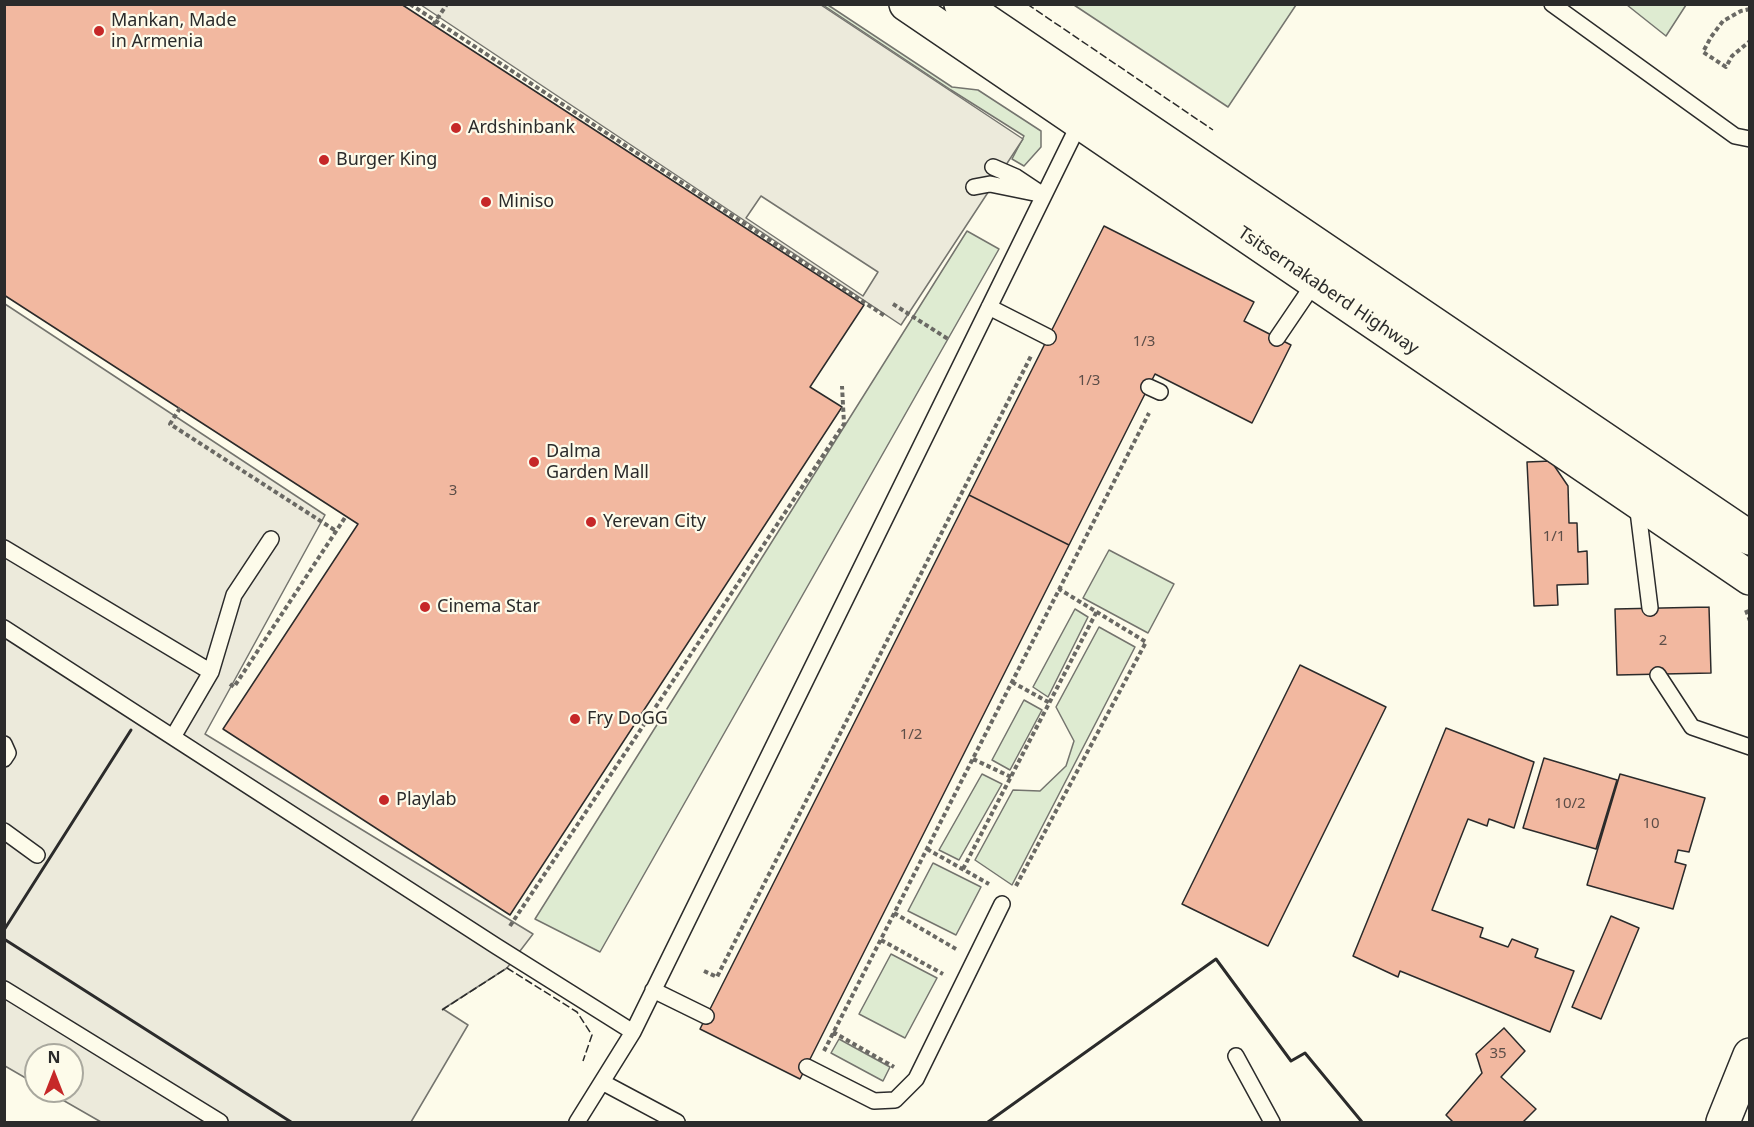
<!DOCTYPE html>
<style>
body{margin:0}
#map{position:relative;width:1754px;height:1127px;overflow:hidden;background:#fdfbea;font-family:"Noto Sans",sans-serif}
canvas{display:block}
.frame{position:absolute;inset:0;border:6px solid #2b2b2b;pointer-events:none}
.north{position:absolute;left:24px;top:1043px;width:60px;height:60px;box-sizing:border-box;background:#fdfbea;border:2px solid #a9a89e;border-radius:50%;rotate:0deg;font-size:16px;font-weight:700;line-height:24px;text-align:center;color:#2b2b2b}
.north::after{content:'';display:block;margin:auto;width:21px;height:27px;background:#c62828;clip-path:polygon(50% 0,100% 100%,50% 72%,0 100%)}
</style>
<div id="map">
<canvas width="1754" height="1127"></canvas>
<div class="frame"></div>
<div class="north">N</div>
</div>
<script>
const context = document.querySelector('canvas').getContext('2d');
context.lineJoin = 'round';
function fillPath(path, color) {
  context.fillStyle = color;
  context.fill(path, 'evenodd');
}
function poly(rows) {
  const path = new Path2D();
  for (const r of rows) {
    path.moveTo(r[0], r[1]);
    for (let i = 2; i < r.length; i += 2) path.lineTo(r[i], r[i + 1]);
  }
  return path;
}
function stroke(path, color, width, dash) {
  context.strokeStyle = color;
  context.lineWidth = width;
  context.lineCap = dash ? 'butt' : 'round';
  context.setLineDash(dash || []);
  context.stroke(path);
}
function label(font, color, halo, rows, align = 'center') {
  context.font = font + ' "Noto Sans",sans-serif';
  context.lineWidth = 4.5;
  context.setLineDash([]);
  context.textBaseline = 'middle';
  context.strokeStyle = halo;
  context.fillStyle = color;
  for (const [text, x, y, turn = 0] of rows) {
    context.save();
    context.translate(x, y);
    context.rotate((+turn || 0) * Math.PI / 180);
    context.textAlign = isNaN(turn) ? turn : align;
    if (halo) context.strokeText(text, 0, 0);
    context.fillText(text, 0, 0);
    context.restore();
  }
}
const green = poly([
 [823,5,828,5,952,87,978,90,1041,131,1041,147,1024,166,1012,159,1024,136,951,90,823,5],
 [1074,5,1296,5,1228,107,1074,5],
 [1627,5,1686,5,1666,36,1627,5],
 [967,231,999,249,600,952,535,919,967,231],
 [1109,550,1174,584,1148,633,1083,598,1109,550],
 [1075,609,1088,617,1048,697,1033,687,1075,609],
 [1099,627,1135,647,1012,885,975,860,1013,790,1040,791,1066,766,1074,741,1056,707,1099,627],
 [1024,700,1042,710,1010,770,992,760,1024,700],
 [982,774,1002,784,959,860,939,850,982,774],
 [933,863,981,887,956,935,908,911,933,863],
 [891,954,937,978,905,1038,859,1014,891,954],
 [839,1039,890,1067,883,1081,831,1053,839,1039]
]);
fillPath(green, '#deebd1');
stroke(green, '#74746e', 1.5);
const parking = poly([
 [421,5,821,5,1023,139,901,325,421,5],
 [761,196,878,272,863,296,746,218,761,196],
 [5,304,325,515,205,734,533,934,507,968,443,1009,468,1025,411,1122,101,1122,47,1091,72,1091,72,1055,36,1055,36,1084,5,1066,5,304]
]);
fillPath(parking, '#eceadb');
stroke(parking, '#74746e', 1.5);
const building = poly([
 [4,4,401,4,864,305,810,387,842,407,510,915,223,729,358,524,4,295,4,4],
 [1104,226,1254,302,1244,321,1291,345,1252,423,1155,374,1069,545,969,495,1104,226],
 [1551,461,1568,486,1569,523,1577,523,1578,552,1587,551,1588,584,1557,585,1558,605,1534,606,1527,462,1551,461],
 [969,495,1069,545,800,1079,700,1029,969,495],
 [1709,607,1711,673,1617,675,1615,609,1709,607],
 [1300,665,1386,707,1268,946,1182,904,1300,665],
 [1446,728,1534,762,1514,828,1489,819,1487,826,1468,819,1432,910,1483,928,1480,937,1508,947,1512,939,1538,949,1535,957,1574,971,1550,1032,1400,971,1398,977,1353,956,1446,728],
 [1544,758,1617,780,1596,849,1523,828,1544,758],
 [1620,774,1705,798,1689,852,1678,850,1675,862,1686,865,1673,909,1587,885,1620,774],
 [1611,916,1639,928,1601,1019,1572,1007,1611,916],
 [1504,1028,1525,1051,1501,1077,1536,1109,1523,1122,1453,1122,1446,1115,1482,1073,1476,1054,1504,1028]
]);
fillPath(building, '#f2b8a0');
stroke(building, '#2b2b2b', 1.5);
const service = poly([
 [1552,4,1735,136,1750,139],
 [993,167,1016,177,1037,191],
 [974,187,990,184,1044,195],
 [989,307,1048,337],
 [1277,338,1315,282],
 [1149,387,1160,392],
 [1637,503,1650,608],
 [4,548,211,672],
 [4,628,496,946,633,1032],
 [1658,675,1692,727,1750,747],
 [173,737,211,672,234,595,271,539],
 [4,744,8,753,4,759],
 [4,831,37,855],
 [4,989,220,1122],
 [653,990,706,1016],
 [1236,1056,1272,1122],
 [807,1067,874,1101,895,1100,916,1079,1002,904],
 [602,1082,677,1122],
 [577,1122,633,1032,1080,122]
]);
const tertiary = poly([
 [1723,1122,1750,1055]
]);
const primary = poly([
 [906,4,1750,578],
 [961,4,1750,538]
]);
stroke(service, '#2b2b2b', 18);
stroke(tertiary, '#2b2b2b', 36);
stroke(primary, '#2b2b2b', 36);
stroke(poly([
 [410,4,885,316],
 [1750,9,1741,11,1723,21,1711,37,1703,52,1726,67,1732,56,1750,41],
 [433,25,447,4],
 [893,304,948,339],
 [180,408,170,424,336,531],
 [1746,610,1750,621],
 [1012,682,1050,703],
 [230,684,234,687,346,516],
 [973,759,1011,777],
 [927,849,989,884],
 [963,869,1097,611],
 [1016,886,1146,642,1059,589],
 [894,913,956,949],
 [510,926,844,424,842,386],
 [881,940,943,974],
 [704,971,717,977,1032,354],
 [833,1032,894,1067],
 [824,1051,1149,413]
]), '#6a6964', 4, [4.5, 3]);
stroke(service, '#fdfbea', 15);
stroke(tertiary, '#fdfbea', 33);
stroke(primary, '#fdfbea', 33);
stroke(poly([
 [1027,4,1213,130],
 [442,1010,507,968,577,1012,592,1035,583,1061]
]), '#2b2b2b', 1.5, [8, 3]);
stroke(poly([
 [4,930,131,730],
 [4,939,291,1122],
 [988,1122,1216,959,1291,1061,1305,1053,1362,1122]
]), '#2b2b2b', 3);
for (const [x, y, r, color] of [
 [99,31,6,"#c62828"],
 [456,128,6,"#c62828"],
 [324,160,6,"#c62828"],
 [486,202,6,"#c62828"],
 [534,462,6,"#c62828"],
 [591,522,6,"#c62828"],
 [425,607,6,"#c62828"],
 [575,719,6,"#c62828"],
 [384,800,6,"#c62828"]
]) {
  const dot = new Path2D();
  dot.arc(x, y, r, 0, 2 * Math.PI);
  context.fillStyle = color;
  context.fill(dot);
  stroke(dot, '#fdfbea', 2);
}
label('15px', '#5d4e48', null, [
 ["1/3",1144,342],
 ["1/3",1089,381],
 ["3",453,491],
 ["1/1",1554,537],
 ["2",1663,641],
 ["1/2",911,735],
 ["10/2",1570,804],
 ["10",1651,824],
 ["35",1498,1054]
]);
label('18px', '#2b2b2b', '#fdfbea', [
 ["Mankan, Made",111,21],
 ["in Armenia",111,42],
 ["Ardshinbank",468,128],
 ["Burger King",336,160],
 ["Miniso",498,202],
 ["Dalma",546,452],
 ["Garden Mall",546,473],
 ["Yerevan City",603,522],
 ["Cinema Star",437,607],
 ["Fry DoGG",587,719],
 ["Playlab",396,800]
], 'left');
label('18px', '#2b2b2b', '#fdfbea', [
 ["Tsitsernakaberd Highway",1328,291,34]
]);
</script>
